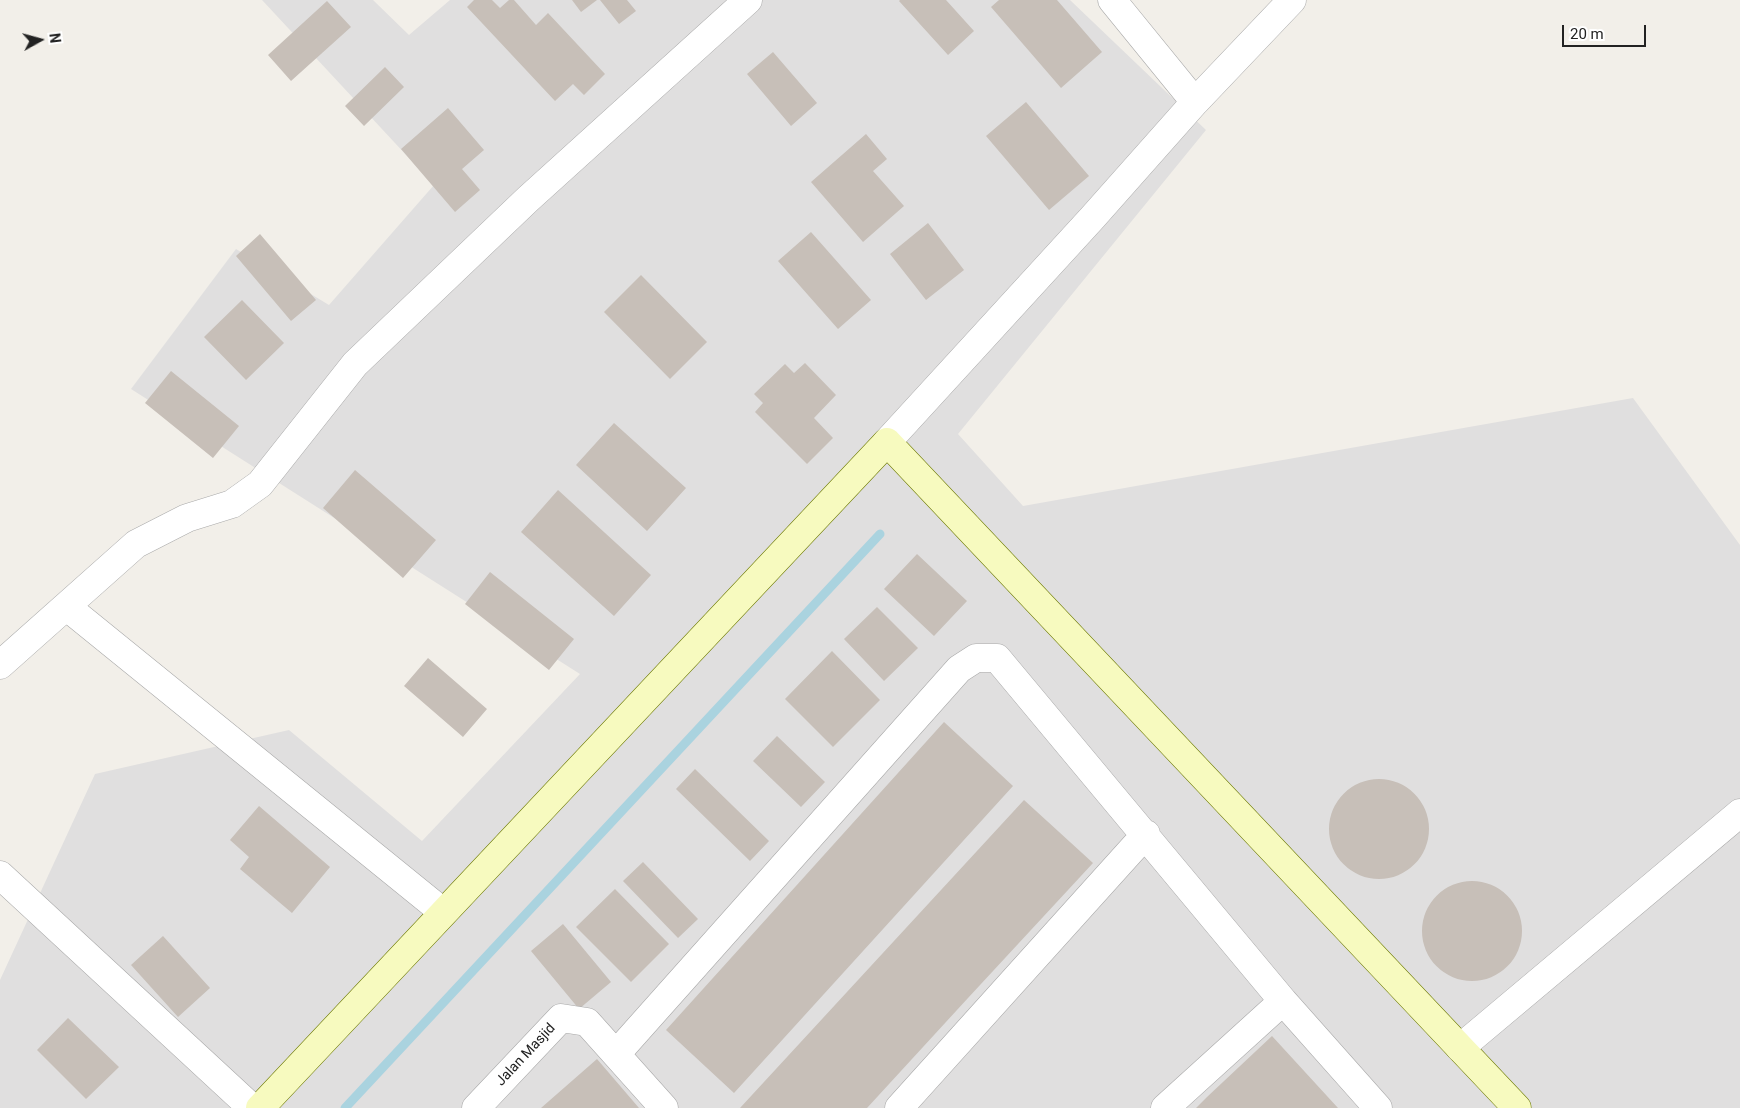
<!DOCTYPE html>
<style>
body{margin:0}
#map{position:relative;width:1740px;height:1108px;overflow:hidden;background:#f2efe9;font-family:Roboto,sans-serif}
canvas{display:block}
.north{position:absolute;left:15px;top:15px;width:50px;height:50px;-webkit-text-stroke:4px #fff;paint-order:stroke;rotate:83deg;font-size:14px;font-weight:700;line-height:20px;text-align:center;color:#222}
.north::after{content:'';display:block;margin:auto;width:18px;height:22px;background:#222;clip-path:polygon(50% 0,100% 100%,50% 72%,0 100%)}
.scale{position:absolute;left:1562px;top:25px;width:84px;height:22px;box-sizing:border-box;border:2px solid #222;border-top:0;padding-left:6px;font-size:15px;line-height:18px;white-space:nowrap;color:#222;-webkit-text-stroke:4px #fff;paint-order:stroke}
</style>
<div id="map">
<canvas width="1740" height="1108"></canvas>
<div class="north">N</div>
<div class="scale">20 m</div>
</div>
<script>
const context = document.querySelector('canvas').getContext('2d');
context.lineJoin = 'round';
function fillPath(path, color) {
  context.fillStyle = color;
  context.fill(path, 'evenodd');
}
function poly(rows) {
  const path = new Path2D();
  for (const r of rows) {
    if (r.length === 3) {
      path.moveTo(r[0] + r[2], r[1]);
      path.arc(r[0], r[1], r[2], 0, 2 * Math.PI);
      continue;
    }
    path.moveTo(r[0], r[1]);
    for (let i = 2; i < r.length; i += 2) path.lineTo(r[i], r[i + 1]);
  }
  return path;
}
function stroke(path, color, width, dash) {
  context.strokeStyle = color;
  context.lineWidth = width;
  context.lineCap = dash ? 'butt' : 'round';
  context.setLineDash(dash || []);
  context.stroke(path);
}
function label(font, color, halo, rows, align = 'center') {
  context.font = font + ' Roboto,sans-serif';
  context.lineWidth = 5;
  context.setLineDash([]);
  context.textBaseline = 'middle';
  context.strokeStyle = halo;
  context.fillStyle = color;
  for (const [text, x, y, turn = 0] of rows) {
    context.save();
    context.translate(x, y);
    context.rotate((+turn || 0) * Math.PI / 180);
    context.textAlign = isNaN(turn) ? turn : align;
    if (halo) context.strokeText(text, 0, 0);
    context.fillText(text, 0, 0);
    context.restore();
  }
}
fillPath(poly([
 [262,0,373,0,409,35,450,0,1070,0,1206,130,958,434,1023,506,1633,398,1740,545,1740,1108,0,1108,0,980,95,774,289,730,422,841,580,674,131,389,236,249,329,305,434,185]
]), '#e0dfdf');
stroke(poly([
 [345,1108,880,534]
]), '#aad3df', 9);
fillPath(poly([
 [474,0,492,0,500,8,509,0,514,0,536,25,548,13,605,74,584,95,573,84,555,101,467,7],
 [572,0,597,0,581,12],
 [600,0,627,0,636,11,619,24],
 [900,0,946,0,974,31,948,55,899,1],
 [999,0,1057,0,1102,52,1061,88,991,7],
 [327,1,351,27,291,81,268,55],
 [773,52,817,103,791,126,747,74],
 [385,67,404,87,364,126,345,106],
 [1026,102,1089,176,1049,210,986,136],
 [448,108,484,150,462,169,480,190,455,212,401,149],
 [866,134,887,159,873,171,904,206,863,242,811,182],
 [928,223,964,270,926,300,890,254],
 [811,232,871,300,838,329,778,261],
 [260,234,316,300,291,321,236,256],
 [641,275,707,342,670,379,604,312],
 [242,300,284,343,246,380,204,337],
 [805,363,836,395,814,418,833,438,807,464,755,412,763,403,754,394,785,364,794,373],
 [171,371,239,426,213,458,145,403],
 [614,423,686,488,647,531,576,465],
 [355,470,436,540,403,578,323,508],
 [558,490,651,575,614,616,521,532],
 [917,554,967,601,934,636,884,589],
 [490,572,574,639,549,670,465,604],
 [877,607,918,648,884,681,844,639],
 [832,651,880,700,833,747,785,699],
 [428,658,487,709,463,737,404,686],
 [944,722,1013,786,734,1093,666,1030],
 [777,736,825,782,801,807,753,761],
 [695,769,769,841,750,861,676,789],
 [1379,829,50],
 [1024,800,1093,863,968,998,867,1108,740,1108],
 [259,806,330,867,292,913,240,869,249,857,230,840],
 [643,862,698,919,678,938,623,881],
 [1472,931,50],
 [615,889,669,944,631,982,576,927],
 [563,924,611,982,579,1009,531,951],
 [163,936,210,988,178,1017,131,965],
 [68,1018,119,1067,86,1099,37,1050],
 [1272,1036,1338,1108,1196,1108,1207,1097],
 [597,1059,639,1108,541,1108]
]), '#c7bfb8');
const street = poly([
 [1112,0,1195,102],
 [887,442,1093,217,1195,102,1292,0],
 [67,607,443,912],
 [0,665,136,544,187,518,232,504,260,484,355,364,528,199,748,0],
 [0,875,252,1108],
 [1460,1048,1740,813],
 [617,1053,959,669,976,658,997,658,1283,1001,1378,1108],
 [476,1108,561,1018,587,1022,664,1108],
 [899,1108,1146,834],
 [1165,1108,1283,1001]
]);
const secondary = poly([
 [260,1108,887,442,1517,1108]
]);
stroke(street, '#a9a9a9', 29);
stroke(secondary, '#707d05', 29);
stroke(street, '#fff', 28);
stroke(secondary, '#f7fabf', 28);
label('14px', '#222', '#fff', [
 ["Jalan Masjid",526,1055,-47]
]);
</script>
